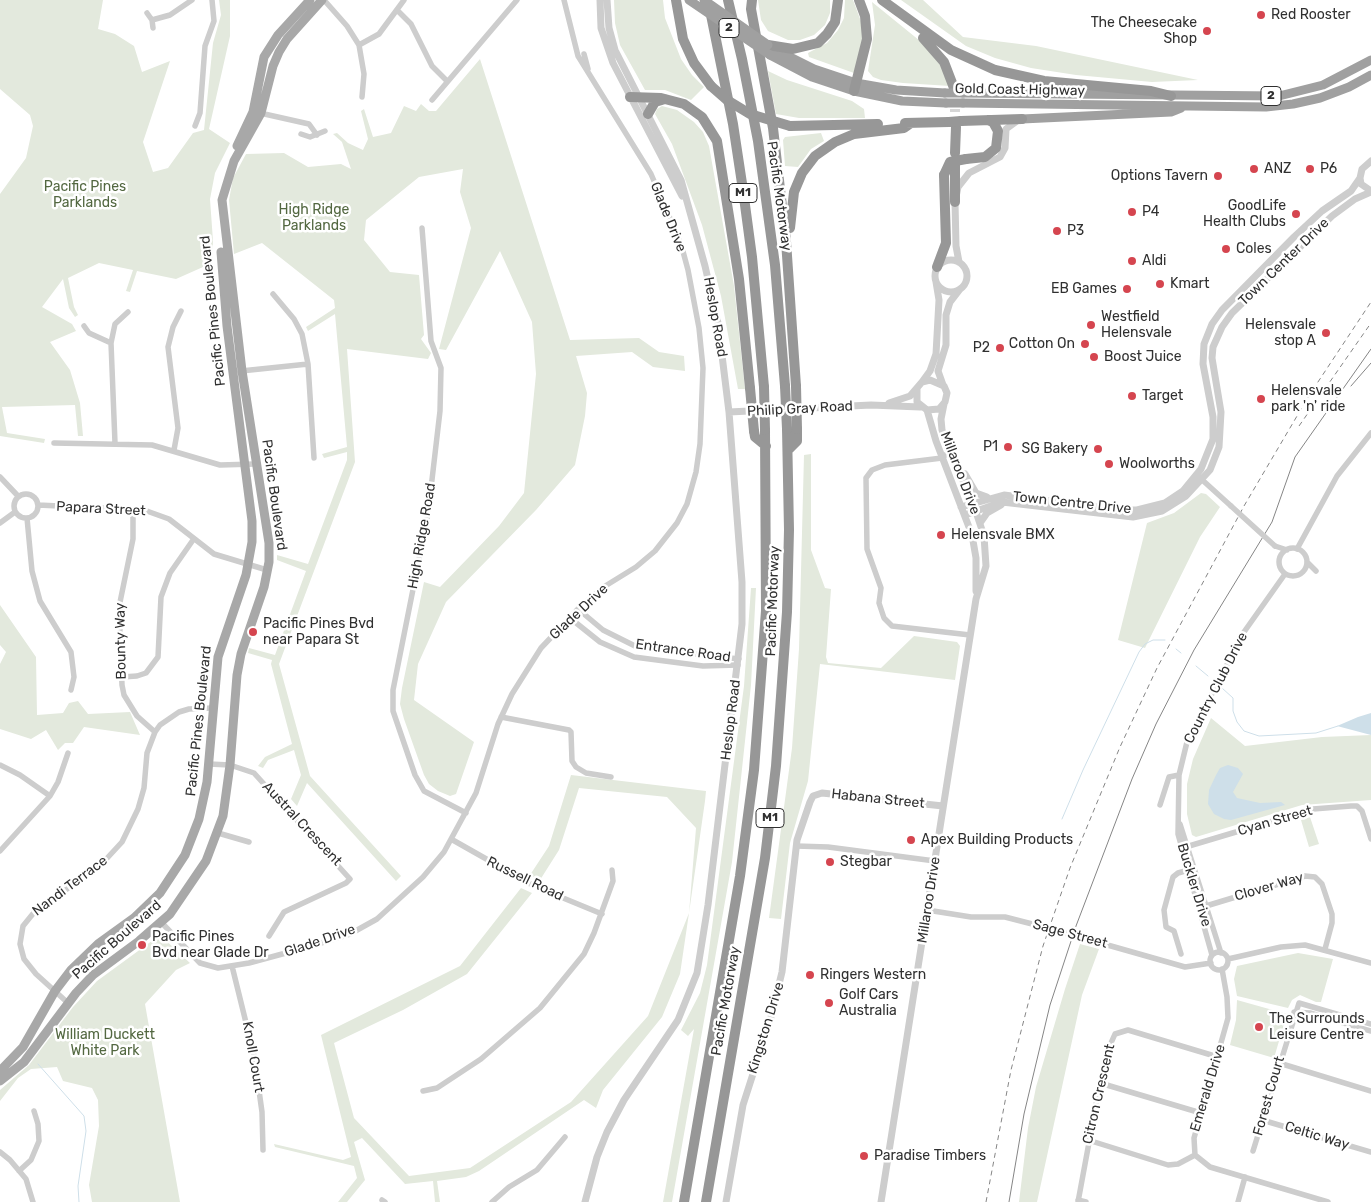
<!DOCTYPE html>
<style>
body{margin:0}
canvas{display:block;background:#fff}
</style>
<canvas width="1371" height="1202"></canvas>
<script>
const context = document.querySelector('canvas').getContext('2d');
context.lineJoin = 'round';
function fillPath(path, color) {
  context.fillStyle = color;
  context.fill(path, 'evenodd');
}
function poly(rows) {
  const path = new Path2D();
  for (const r of rows) {
    if (r.length === 3) {
      path.moveTo(r[0] + r[2], r[1]);
      path.arc(r[0], r[1], r[2], 0, 2 * Math.PI);
      continue;
    }
    path.moveTo(r[0], r[1]);
    for (let i = 2; i < r.length; i += 2) path.lineTo(r[i], r[i + 1]);
  }
  return path;
}
function stroke(path, color, width, dash) {
  context.strokeStyle = color;
  context.lineWidth = width;
  context.lineCap = dash ? 'butt' : 'round';
  context.setLineDash(dash || []);
  context.stroke(path);
}
function label(font, color, halo, rows, align = 'center') {
  context.font = font + ' Rubik,sans-serif';
  context.lineWidth = 5;
  context.setLineDash([]);
  context.textBaseline = 'middle';
  context.strokeStyle = halo;
  context.fillStyle = color;
  for (const [text, x, y, turn = 0] of rows) {
    context.save();
    context.translate(x, y);
    context.rotate((+turn || 0) * Math.PI / 180);
    context.textAlign = isNaN(turn) ? turn : align;
    if (halo) context.strokeText(text, 0, 0);
    context.fillText(text, 0, 0);
    context.restore();
  }
}
fillPath(poly([
 [0,0,103,0,98,29,115,34,134,46,142,72,170,61,143,142,153,172,168,168,193,133,204,130,213,43,221,15,219,0,230,0,230,36,209,129,230,143,215,173,210,199,213,241,212,263,176,279,137,271,130,292,126,291,133,270,99,263,68,278,74,307,78,315,75,317,69,308,63,279,42,307,72,324,76,331,50,342,70,370,80,403,83,436,78,436,75,405,2,407,7,433,45,439,44,443,0,436,0,194,26,158,33,126,30,115,0,89],
 [614,0,663,0,665,18,681,59,692,75,704,87,691,100,665,90,645,90,620,45,615,23],
 [758,0,830,0,830,13,825,25,814,35,800,40,788,40,768,31,761,20],
 [845,0,853,0,862,24,862,42,854,73,809,57,808,53,827,43,838,30,844,18],
 [901,0,923,0,963,37,1036,46,1198,80,1152,82,1076,75,1031,68,995,58,966,46],
 [872,2,925,45,936,56,950,86,903,83,881,80,873,77,868,71,875,25],
 [480,59,570,340,639,338,659,352,684,356,685,371,653,367,632,352,576,356,587,393,585,416,575,465,536,510,446,602,418,664,414,700,474,742,456,794,450,796,438,791,429,784,424,775,404,719,400,704,402,688,424,582,440,587,499,526,524,493,536,374,532,322,500,251,446,350,439,349,471,228,460,192,463,169,419,177,366,220,364,240,390,272,419,275,424,335,421,339,431,353,428,359,347,349,355,462,279,664,310,776,401,876,396,881,307,783,297,806,291,799,301,775,294,750,268,760,263,768,258,766,265,757,292,744,271,664,272,660,248,653,249,648,275,655,306,571,277,560,277,555,308,564,347,460,347,452,324,458,322,454,347,447,335,314,308,331,306,327,335,308,334,300,262,243,234,254,229,200,233,178,246,154,284,153,308,167,341,164,351,169,342,142,333,134,337,133,348,143,363,150,368,139,361,111,364,109,373,137,391,133,404,106,416,111,421,104,429,111,436,111],
 [768,71,787,80,852,101,864,109,865,118,799,118,776,114],
 [662,106,677,110,694,122,703,132,709,146,734,286,745,389,738,389,721,296,702,225,672,144,655,114,657,109],
 [821,133,824,141,811,149,798,167,785,166,783,140,785,137],
 [811,454,811,550,825,588,831,589,826,657,828,663,881,668,914,636,957,642,960,646,955,680,820,664,808,781,790,843,781,919,769,918,792,748,799,649,804,455],
 [1201,493,1206,494,1220,507,1200,537,1145,648,1118,640,1147,523,1174,513],
 [751,588,756,588,751,685,732,862,672,1202,663,1202,694,1029,688,1036,681,1030,700,993,707,965,744,686],
 [0,605,36,657,37,715,63,713,69,703,78,701,88,714,130,712,140,735,84,727,73,743,65,743,58,750,46,730,31,739,0,729,0,664,6,652,0,645],
 [1211,718,1245,746,1322,737,1371,735,1371,800,1302,805,1196,837,1192,835,1187,814,1187,784,1193,759],
 [571,775,706,791,705,801,689,913,680,974,662,1017,603,1090,596,1108,584,1100,479,1171,466,1177,437,1181,440,1202,435,1202,433,1181,405,1184,362,1138,354,1142,365,1180,347,1202,338,1202,357,1178,354,1166,275,1147,274,1144,343,1160,351,1157,321,1035,460,966,521,888,532,893,467,974,403,1010,334,1043,354,1118,409,1176,470,1168,571,1102,648,1016,689,913,696,828,667,797,579,788,559,850,540,880,530,875,549,846],
 [1310,817,1319,844,1309,847,1301,820],
 [160,935,190,963,176,970,145,1004,180,1202,92,1202,89,1185,99,1126,98,1100,92,1088,63,1081,57,1067,31,1069,18,1078,0,1101,0,1090,29,1065,73,1007,97,981],
 [1080,944,1099,949,1082,995,1037,1202,1019,1202,1028,1128,1036,1087,1065,989],
 [1298,953,1333,959,1321,1002,1316,1002,1300,995,1292,1000,1288,1008,1237,996,1234,979,1237,966],
 [1237,1000,1287,1014,1274,1058,1230,1045,1236,1020]
]), '#e3e9dd');
fillPath(poly([
 [1371,713,1371,735,1337,726,1358,717],
 [1228,765,1238,768,1243,774,1233,792,1237,798,1260,803,1281,802,1285,805,1231,820,1224,819,1214,814,1208,804,1209,790,1216,775,1220,768]
]), '#cedfe9');
stroke(poly([
 [1176,649,1181,653],
 [1196,666,1208,676],
 [1222,688,1233,698,1233,711,1237,722,1244,731,1259,736,1316,733,1338,726],
 [1062,819,1083,770,1139,652,1145,644,1153,640,1165,640],
 [38,1064,84,1116,86,1131,78,1186,79,1202]
]), '#cedfe9', 1);
stroke(poly([
 [955,109,955,112]
]), '#d6d6d6', 10, [10, 5]);
stroke(poly([
 [324,0,347,26,359,45,364,74,362,97],
 [397,10,411,24,432,66,447,81],
 [147,13,152,20,153,28],
 [152,20,170,15,192,0],
 [359,45,379,34,404,0],
 [584,54,588,69],
 [432,100,517,0],
 [260,113,309,124,317,135],
 [195,126,200,113,205,46,214,21,212,0],
 [301,134,310,137,325,131],
 [422,228,431,341,441,368,440,411,428,514,393,690,393,711,415,775,424,791,466,813],
 [273,294,294,319,302,334,308,364,314,458],
 [84,326,89,333,111,343],
 [241,371,308,364],
 [54,443,152,445,220,465,255,464],
 [115,443,111,343,115,324,128,312],
 [174,450,178,428,168,347,173,327,181,311],
 [950,451,942,458,885,465,872,470,866,478,867,549,881,588,879,603,884,618,892,626,970,635],
 [0,477,18,496],
 [1199,477,1231,506],
 [26,506,12],
 [38,505,144,510,169,519,214,554,267,570],
 [133,510,133,539,119,607,122,685,124,695,137,716,155,732],
 [27,518,32,571,40,601,71,652,74,677,71,690],
 [0,523,15,512],
 [1275,546,1287,550],
 [1293,562,14],
 [1297,549,1337,476,1371,433],
 [1307,562,1316,571],
 [578,609,603,630,637,647,739,659],
 [570,618,600,642,634,657,703,666,738,665],
 [122,677,137,676,146,673,158,657,161,597,170,573,193,540],
 [501,717,569,730,571,732,572,761,576,767,586,773,611,777],
 [209,764,230,765,254,773,350,879,346,883,284,912,269,936],
 [0,765,20,775,50,796],
 [1179,775,1178,834,1212,955],
 [1160,805,1169,777,1179,775,1187,742,1244,632,1285,574],
 [1180,824,1221,953],
 [218,833,249,842],
 [451,839,534,886,602,914],
 [796,846,828,847,935,861],
 [1189,846,1313,809,1351,806,1357,806,1362,811,1371,839],
 [0,851,50,796,58,782,68,753],
 [1206,906,1305,876,1315,877,1322,884,1332,914,1332,923,1325,949],
 [927,910,971,917,1005,917,1040,926],
 [161,922,200,963,218,968,249,963,308,947,350,934,377,919,423,877,444,852,476,793,498,724,512,694,541,648,578,609,602,588,636,567,655,551,677,523,687,504,696,472,700,444,703,368,699,328,688,270,681,244,651,174,578,56,564,0],
 [1104,944,1185,967,1211,963],
 [1219,961,9],
 [1181,954,1174,931,1166,927,1164,910,1173,877,1178,873,1192,869],
 [1228,959,1281,947,1305,945,1371,963],
 [232,966,254,1055,262,1112,263,1150],
 [1222,969,1227,997,1228,1018,1194,1138,1195,1155,1210,1167,1328,1202],
 [68,1003,36,974,24,959,20,944,23,926,36,910,98,868,122,842,138,809,144,788,147,753,155,732,160,725,179,712,189,709,213,708],
 [1294,1012,1310,1013,1371,1031],
 [1279,1063,1371,1091],
 [1100,1083,1201,1113],
 [423,1091,437,1088,481,1059,540,1008,584,954,594,933,613,881,612,870],
 [1262,1120,1371,1152],
 [1088,1140,1168,1165,1178,1164,1195,1155],
 [1253,1151,1299,1003,1371,1024],
 [0,1152,10,1160,26,1179,33,1202],
 [19,1171,31,1160,39,1141,38,1124,34,1111],
 [382,1200,385,1202],
 [1078,1200,1086,1202],
 [492,1202,509,1187,537,1170,565,1137],
 [1078,1202,1100,1083,1111,1043,1115,1034,1128,1030,1218,1057],
 [1238,1202,1245,1177]
]), '#cdcdcd', 5.5);
stroke(poly([
 [600,0,601,28,613,63,682,196],
 [1371,161,1362,169,1360,178,1361,184,1371,191],
 [951,276,16],
 [959,262,956,246,955,202,958,187,969,173,1000,157,1005,148,1006,129,1017,121],
 [922,382,930,371,936,354,939,300,936,282],
 [943,385,938,371,946,345,946,315,950,302,960,289],
 [889,403,910,396,922,382,930,380,944,386,947,393,945,402,939,409,927,410,917,402,917,389],
 [927,410,936,441,972,535,976,558,976,591],
 [729,412,871,405,920,407],
 [965,474,976,493,987,497],
 [961,507,1004,495,1121,510,1137,510,1165,503,1183,491,1201,469,1213,439,1213,417,1203,364,1204,344,1212,324,1222,310,1294,237,1322,211,1351,191,1360,178],
 [965,515,1002,502,1133,517,1162,511,1186,496,1210,470,1219,447,1221,412,1212,358,1213,347,1222,327,1232,313,1332,216,1355,199,1371,192],
 [980,523,987,513,1001,505],
 [585,1202,597,1157,607,1132,624,1100,678,1020,697,973,708,905,742,624,742,582,729,412,718,323,705,266,681,180,615,50,609,28,607,0],
 [726,1202,743,1105,770,1021,782,972,797,840,810,802,813,796,822,793,943,806],
 [881,1202,976,599,986,566,984,536,977,515,942,430,941,419,944,404]
]), '#cdcdcd', 7);
stroke(poly([
 [237,146,253,112,264,57,278,35,310,0],
 [0,1071,23,1047,55,991,71,970,98,944,134,918,160,893,185,855,199,819,207,782,218,657,246,575,252,542,252,521,227,326,221,252],
 [0,1081,24,1062,76,993,93,975,139,941,170,914,206,861,223,816,230,765,237,675,241,654,264,587,269,562,269,543,242,371,222,200,234,161,261,113,273,66,279,52,287,39,322,0]
]), '#a8a8a8', 9);
stroke(poly([
 [768,46,814,69,856,83,896,90,945,93],
 [770,55,812,77,854,91,902,101,946,103],
 [963,93,1279,96,1323,85,1371,60],
 [963,103,1266,107,1293,104,1320,98,1349,87,1371,75],
 [1022,119,1171,112,1181,108]
]), '#a0a0a0', 9);
stroke(poly([
 [676,0,683,39,694,63,711,86],
 [728,0,742,59,758,141,775,265,785,386],
 [752,0,751,9,773,128,786,241,796,386],
 [882,0,951,50,995,70,1044,81,1151,91,1171,96],
 [710,10,733,124,743,190,752,257,764,387],
 [923,38,944,62,954,88],
 [768,45,793,49,818,43,827,34,835,22,838,0],
 [854,91,867,39,865,16,859,0],
 [630,97,661,98,684,104,702,117,717,141,739,279,750,388],
 [648,114,655,102,665,99],
 [961,121,1022,119],
 [905,123,949,122],
 [790,126,878,124],
 [955,153,956,127],
 [966,159,985,157,996,148,998,131,993,122,988,120],
 [955,165,955,202],
 [790,228,794,192,802,173,815,156,835,142,854,134,904,128,911,123],
 [937,267,946,243,944,175],
 [754,431,755,437,766,446],
 [788,450,797,441,797,429],
 [684,1202,740,876,754,770,766,611,765,430],
 [706,1202,765,858,776,766,787,612,789,530,787,429]
]), '#979797', 10);
stroke(poly([
 [1351,386,1371,363],
 [1009,1202,1024,1114,1050,1005,1076,926,1132,779,1156,724,1194,650,1272,522,1295,457,1371,349]
]), '#858585', 1);
stroke(poly([
 [1299,426,1371,323],
 [986,1202,1011,1070,1043,946,1070,868,1120,747,1157,668,1244,506,1310,394,1371,302]
]), '#858585', 1, [5, 4]);
stroke(poly([
 [1231,506,1275,546],
 [1040,926,1104,944]
]), '#cdcdcd', 5.5);
stroke(poly([
 [689,0,770,55],
 [704,0,768,45],
 [945,93,963,93],
 [946,103,963,103]
]), '#a0a0a0', 9);
stroke(poly([
 [711,86,727,100,750,114,790,126],
 [949,122,961,121],
 [944,175,950,162,966,159],
 [785,386,787,429],
 [796,386,797,429],
 [764,387,765,430],
 [750,388,754,431]
]), '#979797', 10);
for (const [x, y, r, color] of [
 [1261,15,5,"#d5454f"],
 [1207,31,5,"#d5454f"],
 [1254,169,5,"#d5454f"],
 [1310,169,5,"#d5454f"],
 [1218,176,5,"#d5454f"],
 [1132,212,5,"#d5454f"],
 [1296,214,5,"#d5454f"],
 [1057,231,5,"#d5454f"],
 [1226,249,5,"#d5454f"],
 [1132,261,5,"#d5454f"],
 [1160,284,5,"#d5454f"],
 [1127,289,5,"#d5454f"],
 [1091,325,5,"#d5454f"],
 [1326,333,5,"#d5454f"],
 [1085,344,5,"#d5454f"],
 [1000,348,5,"#d5454f"],
 [1094,357,5,"#d5454f"],
 [1132,396,5,"#d5454f"],
 [1261,399,5,"#d5454f"],
 [1008,447,5,"#d5454f"],
 [1098,449,5,"#d5454f"],
 [1109,464,5,"#d5454f"],
 [941,535,5,"#d5454f"],
 [253,632,5,"#d5454f"],
 [911,840,5,"#d5454f"],
 [830,862,5,"#d5454f"],
 [142,945,5,"#d5454f"],
 [810,975,5,"#d5454f"],
 [829,1003,5,"#d5454f"],
 [1259,1027,5,"#d5454f"],
 [864,1156,5,"#d5454f"]
]) {
  const dot = new Path2D();
  dot.arc(x, y, r, 0, 2 * Math.PI);
  context.fillStyle = color;
  context.fill(dot);
  stroke(dot, '#fff', 2);
}
for (const [x, y, w] of [
 [729,28,20],
 [1271,96,20],
 [743,193,28],
 [770,818,28]
]) {
  const box = new Path2D();
  box.roundRect(x - w / 2, y - 9.5, w, 19, 4);
  context.fillStyle = '#fff';
  context.fill(box);
  stroke(box, '#303030', 1);
}
label('bold 12px', '#303030', null, [
 ["2",729,28],
 ["2",1271,96],
 ["M1",743,193],
 ["M1",770,818]
]);
label('14px', '#303030', '#fff', [
 ["Red Rooster",1271,15],
 ["The Cheesecake",1197,23,"right"],
 ["Shop",1197,39,"right"],
 ["ANZ",1264,169],
 ["P6",1320,169],
 ["Options Tavern",1208,176,"right"],
 ["GoodLife",1286,206,"right"],
 ["Health Clubs",1286,222,"right"],
 ["P4",1142,212],
 ["P3",1067,231],
 ["Coles",1236,249],
 ["Aldi",1142,261],
 ["Kmart",1170,284],
 ["EB Games",1117,289,"right"],
 ["Westfield",1101,317],
 ["Helensvale",1101,333],
 ["Helensvale",1316,325,"right"],
 ["stop A",1316,341,"right"],
 ["Cotton On",1075,344,"right"],
 ["P2",990,348,"right"],
 ["Boost Juice",1104,357],
 ["Helensvale",1271,391],
 ["park 'n' ride",1271,407],
 ["Target",1142,396],
 ["P1",998,447,"right"],
 ["SG Bakery",1088,449,"right"],
 ["Woolworths",1119,464],
 ["Helensvale BMX",951,535],
 ["Pacific Pines Bvd",263,624],
 ["near Papara St",263,640],
 ["Apex Building Products",921,840],
 ["Stegbar",840,862],
 ["Pacific Pines",152,937],
 ["Bvd near Glade Dr",152,953],
 ["Ringers Western",820,975],
 ["Golf Cars",839,995],
 ["Australia",839,1011],
 ["The Surrounds",1269,1019],
 ["Leisure Centre",1269,1035],
 ["Paradise Timbers",874,1156]
], 'left');
label('14px', '#303030', '#fff', [
 ["Gold Coast Highway",1020,90,1],
 ["Pacific Motorway",779,196,82],
 ["Glade Drive",668,217,68],
 ["Town Center Drive",1284,262,-44],
 ["Pacific Pines Boulevard",213,311,-96],
 ["Heslop Road",715,317,80],
 ["Philip Gray Road",800,409,-3],
 ["Millaroo Drive",960,473,69],
 ["Pacific Boulevard",274,495,82],
 ["Town Centre Drive",1072,503,6],
 ["Papara Street",101,509,3],
 ["High Ridge Road",422,536,-80],
 ["Pacific Motorway",773,601,-88],
 ["Glade Drive",579,612,-43],
 ["Bounty Way",121,641,-91],
 ["Entrance Road",683,651,8],
 ["Country Club Drive",1216,688,-63],
 ["Heslop Road",731,720,-83],
 ["Pacific Pines Boulevard",199,721,-84],
 ["Habana Street",878,799,6],
 ["Cyan Street",1275,821,-16],
 ["Austral Crescent",302,824,47],
 ["Russell Road",525,879,26],
 ["Buckler Drive",1194,885,73],
 ["Nandi Terrace",70,886,-37],
 ["Clover Way",1269,887,-16],
 ["Millaroo Drive",929,900,-81],
 ["Sage Street",1070,934,15],
 ["Pacific Boulevard",117,940,-41],
 ["Glade Drive",320,941,-19],
 ["Pacific Motorway",726,1001,-80],
 ["Kingston Drive",766,1028,-73],
 ["Knoll Court",253,1057,80],
 ["Emerald Drive",1208,1088,-73],
 ["Citron Crescent",1099,1094,-77],
 ["Forest Court",1269,1096,-74],
 ["Celtic Way",1317,1136,17]
]);
label('14px', '#536841', '#fff', [
 ["Pacific Pines",85,187],
 ["Parklands",85,203],
 ["High Ridge",314,210],
 ["Parklands",314,226],
 ["William Duckett",105,1035],
 ["White Park",105,1051]
]);
</script>
